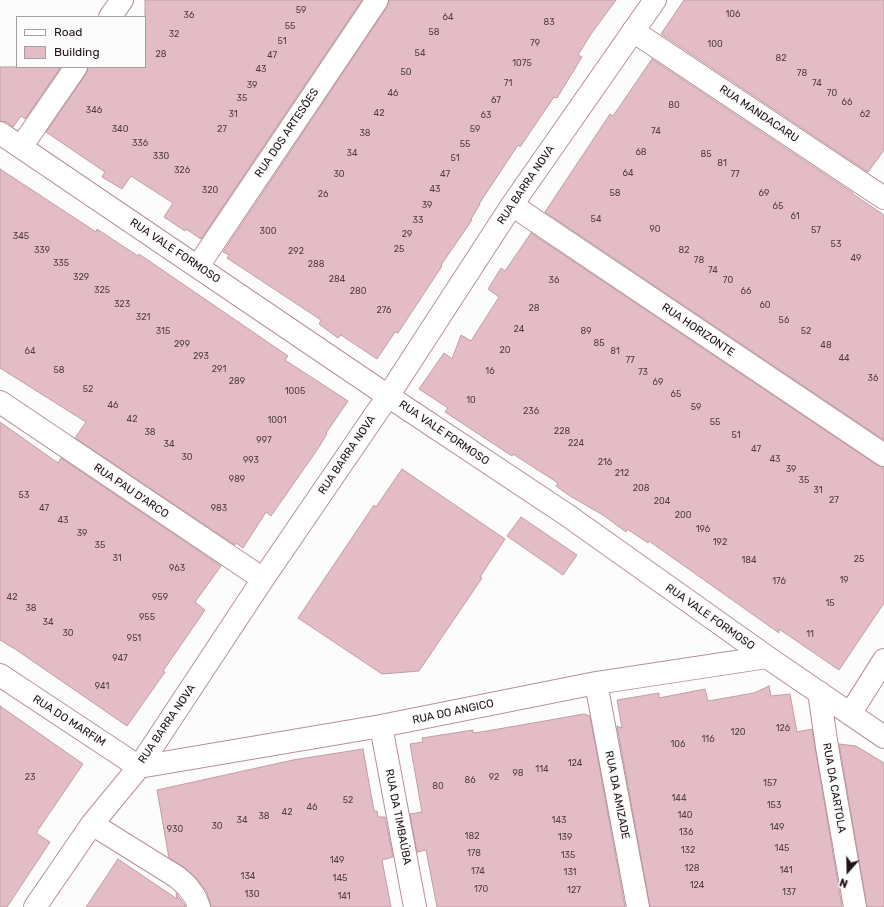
<!DOCTYPE html>
<meta charset="utf-8">
<style>
body{margin:0}
#map{position:relative;width:884px;height:907px;overflow:hidden;background:#fcfcfc;font-family:Rubik,sans-serif}
canvas{display:block}
.legend{position:absolute;left:16px;top:16px;width:130px;height:52px;box-sizing:border-box;background:#fcfcfc;border:1px solid #a49fa0;margin:0;padding:5px 7px;list-style:none;font-size:12px;color:#211317}
.legend li{display:flex;align-items:center;gap:8px;height:20px}
.legend b{width:20px;border:1px solid #a49fa0}
.north{position:absolute;left:828px;top:851px;width:40px;height:40px;-webkit-text-stroke:3px #fcfcfc;paint-order:stroke;rotate:200deg;font-size:11px;font-weight:700;line-height:16px;text-align:center;color:#211317}
.north::after{content:'';display:block;margin:auto;width:14px;height:18px;background:#211317;clip-path:polygon(50% 0,100% 100%,50% 72%,0 100%)}
</style>
<div id="map">
<canvas width="884" height="907"></canvas>
<ul class="legend">
<li><b style="height:5px;background:#fff"></b>Road</li>
<li><b style="height:11px;background:#e3bcc6"></b>Building</li>
</ul>
<div class="north">N</div>
</div>
<script>
const context = document.querySelector('canvas').getContext('2d');
context.lineJoin = 'round';
function fillPath(path, color) {
  context.fillStyle = color;
  context.fill(path, 'evenodd');
}
function poly(rows) {
  const path = new Path2D();
  for (const r of rows) {
    path.moveTo(r[0], r[1]);
    for (let i = 2; i < r.length; i += 2) path.lineTo(r[i], r[i + 1]);
  }
  return path;
}
function stroke(path, color, width, dash) {
  context.strokeStyle = color;
  context.lineWidth = width;
  context.lineCap = dash ? 'butt' : 'round';
  context.setLineDash(dash || []);
  context.stroke(path);
}
function label(font, color, halo, rows, align = 'center') {
  context.font = font + ' Rubik,sans-serif';
  context.lineWidth = 3;
  context.setLineDash([]);
  context.textBaseline = 'middle';
  context.strokeStyle = halo;
  context.fillStyle = color;
  for (const [text, x, y, turn = 0] of rows) {
    context.save();
    context.translate(x, y);
    context.rotate((+turn || 0) * Math.PI / 180);
    context.textAlign = isNaN(turn) ? turn : align;
    if (halo) context.strokeText(text, 0, 0);
    context.fillText(text, 0, 0);
    context.restore();
  }
}
const building = poly([
 [145,0,362,0,201,239,186,229,185,231,164,217,173,203,131,176,122,189,102,177,105,172,46,132,86,74,88,67,145,67,145,0],
 [389,0,616,0,591,34,578,55,582,57,557,98,554,97,520,147,518,145,479,204,480,204,471,219,472,220,441,265,442,266,398,333,395,332,377,359,341,335,338,338,319,324,321,320,227,258,229,255,223,252,387,7,389,0],
 [684,0,884,0,884,150,868,172,661,34,684,0],
 [652,59,853,193,853,194,884,215,884,440,545,212,610,114,613,116,652,59],
 [0,67,61,67,25,119,21,116,13,127,7,122,0,121,0,67],
 [0,169,96,232,97,229,138,256,139,254,288,356,285,360,348,401,326,433,327,434,317,450,271,516,266,512,243,548,236,543,235,545,75,438,86,422,0,368,0,169],
 [531,233,877,465,884,468,884,603,839,670,779,629,779,633,649,541,648,543,627,529,626,532,603,515,570,496,556,486,558,483,513,454,512,456,445,412,448,408,419,389,444,353,452,359,461,335,471,341,499,297,488,289,501,268,505,271,531,233],
 [0,422,58,463,61,458,221,566,195,602,205,610,163,671,165,672,127,726,15,649,0,640,0,422],
 [402,469,505,539,480,577,482,578,419,671,382,674,298,618,374,505,376,507,402,469],
 [521,517,577,555,563,575,507,536,521,517],
 [769,686,771,696,790,694,797,732,812,729,842,907,650,907,617,726,622,728,617,700,659,693,659,698,705,689,708,701,754,693,769,686],
 [0,706,83,764,36,833,50,842,7,907,0,907,0,706],
 [584,714,590,716,625,907,437,907,426,850,417,852,410,814,422,812,410,744,423,742,422,738,473,730,473,733,487,731,584,714],
 [839,744,856,746,884,763,884,907,867,907,839,744],
 [363,749,374,811,377,811,378,817,385,817,393,857,382,860,391,907,211,907,207,892,197,879,185,868,169,858,157,790,293,760,363,749],
 [118,859,177,899,176,893,186,907,86,907,118,859]
]);
fillPath(building, '#e3bcc6');
stroke(building, '#c29da6', 1);
const street = poly([
 [110,17,122,0],
 [633,31,884,198],
 [0,133,388,396,567,515,767,657,884,737],
 [21,147,76,67],
 [512,205,884,455],
 [198,266,377,0],
 [0,402,263,579],
 [0,675,139,767,381,726,596,683,767,657],
 [596,683,638,907],
 [819,692,827,747,855,907],
 [850,714,884,660],
 [381,726,415,907],
 [92,824,177,877,187,886,195,897,199,907],
 [35,907,92,824,139,767,263,579,388,396,512,205,655,0]
]);
stroke(street, '#b59099', 24);
stroke(street, '#fff', 22);
label('9px', '#523d43', null, [
 ["59",301,10],
 ["106",733,14],
 ["36",189,15],
 ["64",448,17],
 ["83",549,22],
 ["55",290,26],
 ["58",434,32],
 ["32",174,34],
 ["51",282,41],
 ["79",535,43],
 ["100",715,44],
 ["54",420,53],
 ["28",161,54],
 ["47",272,55],
 ["82",781,58],
 ["1075",522,63],
 ["43",261,69],
 ["50",406,72],
 ["78",802,73],
 ["71",508,83],
 ["74",817,83],
 ["39",252,85],
 ["46",393,93],
 ["70",832,93],
 ["35",242,98],
 ["67",496,100],
 ["66",847,102],
 ["80",674,105],
 ["346",94,110],
 ["42",379,113],
 ["31",233,114],
 ["62",865,114],
 ["63",486,115],
 ["340",120,129],
 ["27",222,129],
 ["59",475,129],
 ["74",656,131],
 ["38",365,133],
 ["336",140,143],
 ["55",465,144],
 ["68",641,152],
 ["34",352,153],
 ["85",706,154],
 ["330",161,156],
 ["51",455,158],
 ["81",722,163],
 ["326",182,170],
 ["64",628,173],
 ["30",339,174],
 ["47",445,174],
 ["77",735,174],
 ["43",435,189],
 ["320",210,190],
 ["58",615,193],
 ["69",764,193],
 ["26",323,194],
 ["39",427,205],
 ["65",778,206],
 ["61",795,216],
 ["54",596,219],
 ["33",418,220],
 ["90",655,229],
 ["57",816,230],
 ["300",268,231],
 ["29",407,234],
 ["345",21,236],
 ["53",836,244],
 ["25",399,249],
 ["339",42,250],
 ["82",684,250],
 ["292",296,251],
 ["49",856,258],
 ["78",699,260],
 ["335",61,263],
 ["288",316,264],
 ["74",713,270],
 ["329",81,277],
 ["284",337,279],
 ["36",554,280],
 ["70",728,280],
 ["325",102,290],
 ["280",358,291],
 ["66",746,291],
 ["323",122,304],
 ["60",765,305],
 ["28",534,308],
 ["276",384,310],
 ["321",143,317],
 ["56",784,320],
 ["24",519,329],
 ["315",163,331],
 ["89",586,331],
 ["52",806,331],
 ["85",599,343],
 ["299",182,344],
 ["48",826,345],
 ["20",505,350],
 ["64",30,351],
 ["81",615,351],
 ["293",201,356],
 ["44",844,358],
 ["77",630,360],
 ["291",219,369],
 ["58",59,370],
 ["16",490,371],
 ["73",643,372],
 ["36",873,378],
 ["289",237,381],
 ["69",658,382],
 ["52",88,389],
 ["1005",295,391],
 ["65",676,394],
 ["10",471,400],
 ["46",113,405],
 ["59",696,407],
 ["236",531,411],
 ["42",132,419],
 ["1001",277,420],
 ["55",715,422],
 ["228",562,431],
 ["38",150,432],
 ["51",736,435],
 ["997",264,440],
 ["224",576,443],
 ["34",169,444],
 ["47",756,449],
 ["30",187,457],
 ["43",775,459],
 ["993",251,460],
 ["216",605,462],
 ["39",791,469],
 ["212",622,473],
 ["989",237,479],
 ["35",804,480],
 ["208",641,488],
 ["31",818,490],
 ["53",24,495],
 ["27",834,500],
 ["204",662,501],
 ["47",44,508],
 ["983",219,508],
 ["200",683,515],
 ["43",63,520],
 ["196",703,529],
 ["39",82,533],
 ["192",720,542],
 ["35",100,545],
 ["31",117,558],
 ["25",859,559],
 ["184",749,560],
 ["963",177,568],
 ["19",844,580],
 ["176",779,581],
 ["42",12,597],
 ["959",160,597],
 ["15",830,603],
 ["38",31,608],
 ["955",147,617],
 ["34",48,622],
 ["30",68,633],
 ["11",810,634],
 ["951",134,638],
 ["947",120,658],
 ["941",102,686],
 ["126",783,728],
 ["120",738,732],
 ["116",708,739],
 ["106",678,744],
 ["124",575,763],
 ["114",542,769],
 ["98",518,773],
 ["23",30,777],
 ["92",494,777],
 ["86",470,780],
 ["157",770,783],
 ["80",438,786],
 ["144",679,798],
 ["52",348,800],
 ["153",774,805],
 ["46",312,807],
 ["42",287,812],
 ["140",685,815],
 ["38",264,816],
 ["34",242,820],
 ["143",559,820],
 ["30",217,826],
 ["149",777,827],
 ["930",175,829],
 ["136",686,832],
 ["182",472,836],
 ["139",565,837],
 ["145",782,848],
 ["132",688,850],
 ["178",474,853],
 ["135",568,855],
 ["149",337,860],
 ["128",692,868],
 ["141",786,870],
 ["174",478,871],
 ["131",570,872],
 ["134",248,876],
 ["145",340,878],
 ["124",697,885],
 ["170",481,889],
 ["127",574,890],
 ["137",789,892],
 ["130",252,894],
 ["141",344,896]
]);
label('11px', '#211317', '#fcfcfc', [
 ["RUA MANDACARU",759,114,34],
 ["RUA DOS ARTESÕES",287,133,-56],
 ["RUA BARRA NOVA",526,185,-56],
 ["RUA VALE FORMOSO",175,251,34],
 ["RUA HORIZONTE",698,330,34],
 ["RUA VALE FORMOSO",444,433,34],
 ["RUA BARRA NOVA",347,455,-56],
 ["RUA PAU D'ARCO",131,491,34],
 ["RUA VALE FORMOSO",710,617,35],
 ["RUA DO ANGICO",453,712,-12],
 ["RUA DO MARFIM",69,721,33],
 ["RUA BARRA NOVA",167,724,-56],
 ["RUA DA CARTOLA",834,788,80],
 ["RUA DA AMIZADE",617,795,79],
 ["RUA DA TIMBAÚBA",398,817,79]
]);
</script>
